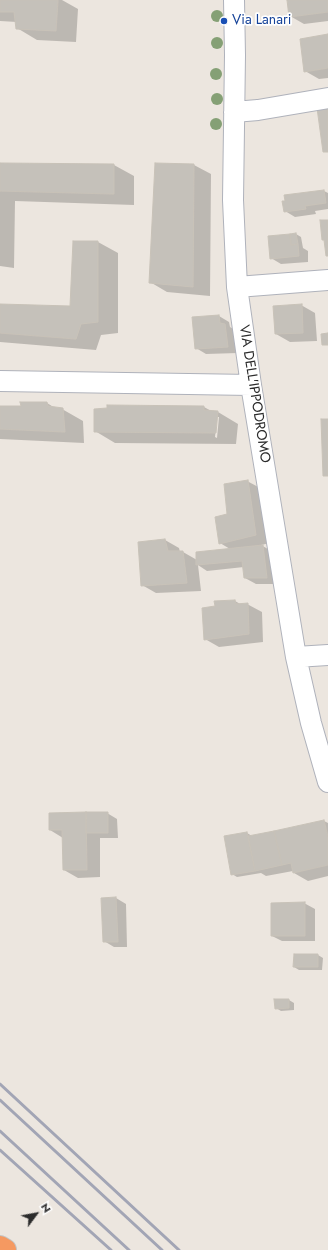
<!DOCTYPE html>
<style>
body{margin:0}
#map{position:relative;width:328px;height:1250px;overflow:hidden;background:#ece6df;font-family:Jost,sans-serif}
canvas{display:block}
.north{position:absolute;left:16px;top:1194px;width:40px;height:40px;-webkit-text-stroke:3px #fff;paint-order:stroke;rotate:58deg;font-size:11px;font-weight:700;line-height:16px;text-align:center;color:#2c2c2c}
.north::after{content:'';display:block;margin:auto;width:14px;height:18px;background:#2c2c2c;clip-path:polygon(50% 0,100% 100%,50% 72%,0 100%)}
</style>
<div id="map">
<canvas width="328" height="1250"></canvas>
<div class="north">N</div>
</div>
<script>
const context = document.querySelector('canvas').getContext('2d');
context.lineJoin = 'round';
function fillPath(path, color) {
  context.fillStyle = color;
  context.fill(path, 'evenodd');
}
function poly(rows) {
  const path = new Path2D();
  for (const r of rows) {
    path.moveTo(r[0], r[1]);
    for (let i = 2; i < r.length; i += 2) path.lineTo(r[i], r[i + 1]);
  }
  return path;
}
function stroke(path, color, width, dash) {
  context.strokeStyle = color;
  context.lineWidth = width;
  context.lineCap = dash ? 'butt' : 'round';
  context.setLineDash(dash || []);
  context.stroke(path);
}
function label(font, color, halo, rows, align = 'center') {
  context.font = font + ' Jost,sans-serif';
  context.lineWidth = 3.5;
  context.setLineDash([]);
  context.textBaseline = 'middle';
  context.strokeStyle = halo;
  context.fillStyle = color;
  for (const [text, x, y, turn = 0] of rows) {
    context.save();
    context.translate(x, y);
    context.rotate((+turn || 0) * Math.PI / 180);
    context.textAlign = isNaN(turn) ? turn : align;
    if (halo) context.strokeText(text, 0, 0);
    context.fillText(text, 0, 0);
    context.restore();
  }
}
fillPath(poly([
 [0,0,62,0,78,9,76,42,37,40,17,28,17,22,0,21],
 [288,0,328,0,328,21,304,24,290,16],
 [328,35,328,78,319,79,305,71],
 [0,164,114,165,134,176,134,205,15,201,14,268,0,266],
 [156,164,194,165,211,174,210,296,167,292,150,282],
 [324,191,328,193,328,209,315,211,316,214,295,217,285,211,286,202],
 [296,234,301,237,303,248,308,251,308,262,281,264,271,258],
 [98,242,118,253,118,333,101,335,96,350,0,342,0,305,71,307],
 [301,305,315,313,317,341,290,342,276,334],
 [219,316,229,322,230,327,235,330,238,353,206,354,196,348,194,318],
 [47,403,55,408,62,409,83,421,84,443,0,439,0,407,22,407],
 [108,406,204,407,213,412,218,412,238,424,236,444,115,443,95,431,107,409],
 [217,417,219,417,217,438,215,437],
 [247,481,262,489,270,543,261,545,273,552,277,584,256,584,245,578,244,567,207,571,198,565,201,591,156,593,142,585,165,540,179,548,180,552,183,552,197,560,230,549,220,543,229,515],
 [235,601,242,605,247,604,262,612,263,642,219,647,205,639,216,607],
 [107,813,117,819,118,838,100,838,100,877,78,878,64,870,63,838,50,830],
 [324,821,328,823,328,876,308,881,294,873,293,871,266,876,261,873,237,877,232,874,247,833,252,836],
 [116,898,126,904,127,947,114,947,104,941],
 [304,903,315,909,315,941,282,941,272,936],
 [318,955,323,958,322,970,299,970,294,967],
 [289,1000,294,1003,294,1010,281,1011,276,1008]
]), '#0003');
const building = poly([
 [0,0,58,0,56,31,16,29,14,12,0,12,0,0],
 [287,0,328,0,328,12,289,17,287,0],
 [328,34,328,68,304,72,300,39,328,34],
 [328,106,328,152,323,152,317,108,328,106],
 [0,163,114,164,114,194,0,191,0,163],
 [155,163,194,164,193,287,149,283,155,163],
 [324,190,326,203,305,206,306,209,284,212,282,201,285,201,284,195,324,190],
 [320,220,328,220,328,256,326,256,324,240,322,240,320,220],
 [296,233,298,244,291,245,290,234,296,233],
 [290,234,291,245,298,244,299,256,270,259,268,236,290,234],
 [73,241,98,241,98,322,81,324,76,339,0,333,0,304,70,306,73,241],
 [302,304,303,333,275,334,273,306,302,304],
 [219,315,220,323,225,324,228,347,195,349,192,317,219,315],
 [328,333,328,345,322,345,321,334,328,333],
 [20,402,47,402,48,406,63,408,65,432,0,429,0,406,21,406,20,402],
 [107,405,204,406,204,410,218,411,216,433,94,432,94,409,107,408,107,405],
 [321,419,328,419,328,476,323,476,321,419],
 [248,480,256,535,219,544,215,517,227,514,224,484,248,480],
 [165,539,168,551,183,551,187,583,141,586,138,542,165,539],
 [263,545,267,578,244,578,242,561,196,565,196,552,263,545],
 [235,600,236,604,248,603,249,634,204,640,202,608,215,606,214,601,235,600],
 [86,812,87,870,63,870,62,830,49,830,49,813,86,812],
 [86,812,108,812,108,833,86,833,86,812],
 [324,820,328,837,328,865,293,873,291,863,282,865,274,831,324,820],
 [274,831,282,865,255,871,248,836,274,831],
 [247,832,255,871,231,875,224,836,247,832],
 [116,897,118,942,103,942,101,898,116,897],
 [305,902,305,936,271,936,271,903,305,902],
 [294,954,318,954,318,967,293,967,294,954],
 [274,999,289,999,289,1008,275,1009,274,999]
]);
fillPath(building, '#c5c1ba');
stroke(building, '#c8c2b8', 1);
const minor = poly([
 [234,0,235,55,233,200,237,287,251,385,296,657,311,723,328,782],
 [234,112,258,110,328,98],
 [237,287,328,280],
 [0,381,251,385],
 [296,657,328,655]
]);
const highway = poly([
 [0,1247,5,1250]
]);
stroke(minor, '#afb2bb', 22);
stroke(highway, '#c4c4c4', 24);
stroke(minor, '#fff', 20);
stroke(highway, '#f59961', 22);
stroke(poly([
 [0,1084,179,1250],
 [0,1100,162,1250],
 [0,1131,129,1250],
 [0,1150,111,1250]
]), '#a2a5b5', 3);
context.fillStyle = '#85a075';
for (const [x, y] of [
 [217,16],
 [217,43],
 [216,74],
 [217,99],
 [216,124]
]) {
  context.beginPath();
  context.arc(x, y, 6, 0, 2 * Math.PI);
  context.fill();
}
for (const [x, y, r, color] of [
 [224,21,4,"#1a4fb4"]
]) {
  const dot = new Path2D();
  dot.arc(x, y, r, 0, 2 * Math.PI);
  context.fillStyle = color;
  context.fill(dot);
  stroke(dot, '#fff', 1.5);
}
label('14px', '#164399', '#fff', [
 ["Via Lanari",232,21]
], 'left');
label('14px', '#2c2c2c', '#fff', [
 ["VIA DELL'IPPODROMO",254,394,81]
]);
</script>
